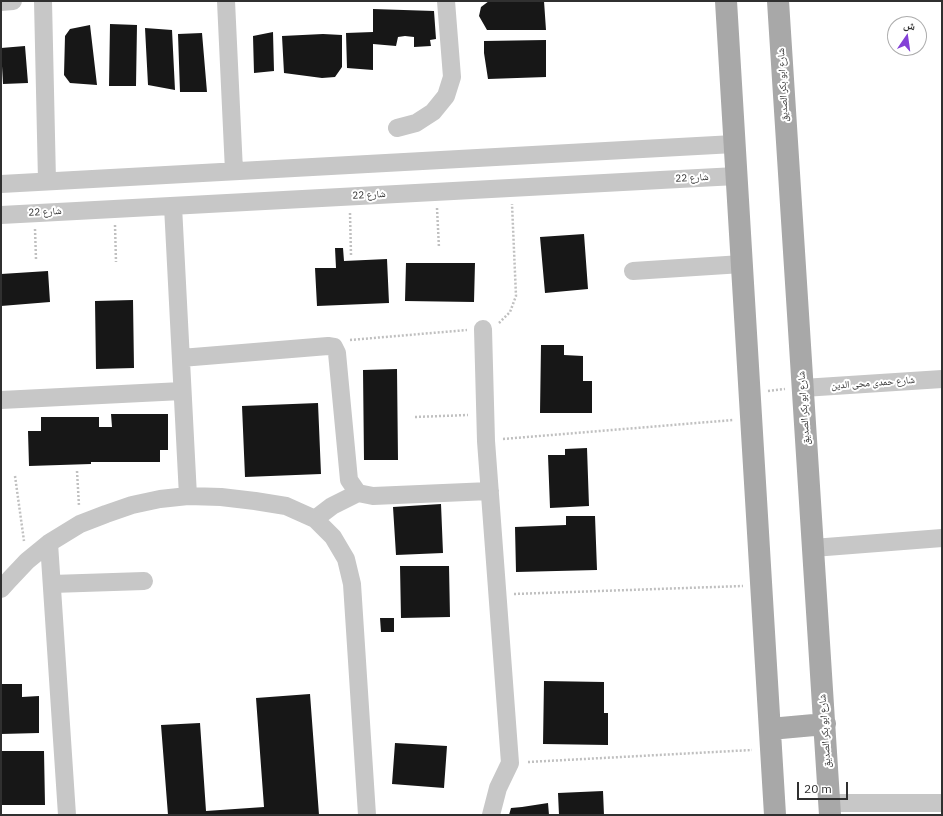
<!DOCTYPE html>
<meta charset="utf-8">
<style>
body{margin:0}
#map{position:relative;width:943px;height:816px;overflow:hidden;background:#fff;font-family:"IBM Plex Sans","Noto Naskh Arabic",sans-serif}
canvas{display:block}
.frame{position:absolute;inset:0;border:2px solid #303030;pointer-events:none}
.north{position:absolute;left:887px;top:16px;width:40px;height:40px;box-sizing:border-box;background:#fff;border:1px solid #acacac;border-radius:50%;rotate:13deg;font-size:11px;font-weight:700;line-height:16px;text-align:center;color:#303030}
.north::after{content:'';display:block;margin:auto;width:14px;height:18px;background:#8341d7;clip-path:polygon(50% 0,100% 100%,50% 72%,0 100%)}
.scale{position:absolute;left:797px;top:782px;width:51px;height:18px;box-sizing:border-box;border:2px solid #303030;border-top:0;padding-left:5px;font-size:12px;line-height:14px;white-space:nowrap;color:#303030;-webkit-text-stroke:3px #fff;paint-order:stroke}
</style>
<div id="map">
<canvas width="943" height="816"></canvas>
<div class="frame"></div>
<div class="north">ش</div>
<div class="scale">20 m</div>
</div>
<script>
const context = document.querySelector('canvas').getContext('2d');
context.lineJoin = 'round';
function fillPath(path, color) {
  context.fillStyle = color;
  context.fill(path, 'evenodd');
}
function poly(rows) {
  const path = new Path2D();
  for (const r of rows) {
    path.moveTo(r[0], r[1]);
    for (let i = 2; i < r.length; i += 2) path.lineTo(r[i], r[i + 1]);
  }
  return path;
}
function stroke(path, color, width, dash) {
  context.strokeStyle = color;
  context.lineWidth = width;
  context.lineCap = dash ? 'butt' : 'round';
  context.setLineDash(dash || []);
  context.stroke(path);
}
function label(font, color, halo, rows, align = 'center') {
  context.font = font + ' "IBM Plex Sans","Noto Naskh Arabic",sans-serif';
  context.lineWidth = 4;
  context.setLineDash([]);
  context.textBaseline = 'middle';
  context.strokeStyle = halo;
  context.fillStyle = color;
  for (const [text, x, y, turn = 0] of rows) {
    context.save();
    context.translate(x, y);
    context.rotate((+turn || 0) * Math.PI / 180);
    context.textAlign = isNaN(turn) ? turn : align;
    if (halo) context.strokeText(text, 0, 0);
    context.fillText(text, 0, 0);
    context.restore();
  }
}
fillPath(poly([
 [489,1,544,1,546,30,487,30,479,16,481,7],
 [373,9,434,11,436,39,430,40,431,46,414,47,414,37,405,36,398,37,396,46,373,44,373,70,347,68,346,33,373,32],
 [110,24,137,25,136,86,109,86],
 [90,25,97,85,70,83,64,75,65,36,70,29],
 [145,28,172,30,175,90,148,85],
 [273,32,274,71,254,73,253,36],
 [202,33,207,92,180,92,178,34],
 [323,34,342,35,342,67,335,77,322,78,284,73,282,36],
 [546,40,546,77,488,79,484,53,484,41],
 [25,46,28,83,3,84,1,48],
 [584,234,588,289,545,293,540,237],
 [335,248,343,248,344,261,387,259,389,303,317,306,315,268,336,268],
 [406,263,475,263,474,302,405,301],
 [48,271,50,302,1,306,1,274],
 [133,300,134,368,96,369,95,301],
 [541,345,564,345,564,355,583,356,583,381,592,381,592,413,540,413],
 [397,369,398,460,364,460,363,370],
 [318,403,321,474,245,477,242,406],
 [111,414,168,414,168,450,160,450,160,462,91,462,91,464,29,466,28,431,41,431,41,417,99,417,99,427,112,427],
 [587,448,589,506,550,508,548,455,565,455,565,449],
 [441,504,443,553,396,555,393,507],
 [566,516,595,516,597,570,516,572,515,527,566,525],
 [400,566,449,566,450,617,401,618],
 [380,618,394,618,394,632,381,632],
 [544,681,604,682,604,713,608,713,608,745,543,744],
 [1,684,22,684,22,697,39,696,39,733,1,734],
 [310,694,319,815,168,815,161,725,200,723,206,811,264,807,256,698],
 [395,743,447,746,444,788,392,784],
 [1,751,44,751,45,805,1,805],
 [603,791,604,815,559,815,558,793],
 [548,803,549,815,509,815,511,808,522,807]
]), '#171717');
stroke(poly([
 [437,208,439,248],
 [350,213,351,255],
 [115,225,116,262],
 [35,229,36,259],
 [499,323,510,312,516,296,512,204],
 [350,340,467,330],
 [768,391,785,389],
 [415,417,468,415],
 [503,439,733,420],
 [77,471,79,506],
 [15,476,24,541],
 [514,594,743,586],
 [528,762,752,750]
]), '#c0c0c0', 2.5, [2, 2]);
stroke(poly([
 [43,1,47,181],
 [226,1,234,171],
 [1,2,13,1],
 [397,128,416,123,433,112,446,96,452,77,446,1],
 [1,184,734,144],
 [173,206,188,496],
 [1,215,736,176],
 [633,271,742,264],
 [483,329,486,441,510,763,498,788,491,815],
 [181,358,328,346,334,347,337,353,349,480,358,493],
 [803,388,942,379],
 [1,400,182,391],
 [315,519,332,506,358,493,373,496,490,491],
 [49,543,67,815],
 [813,548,942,538],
 [52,584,144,581],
 [1,589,10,579,27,561,49,543,80,524,106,514,132,505,160,499,188,496,221,497,255,501,286,506,315,519,333,537,346,559,352,584,367,815],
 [830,803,942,803]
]), '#c7c7c7', 18);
stroke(poly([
 [726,1,775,815],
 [778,1,830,815],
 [770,729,825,724]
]), '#a8a8a8', 22);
label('10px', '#303030', '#fff', [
 ["شارع ابو بكر الصديق",783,85,-93],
 ["شارع 22",692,178,-3],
 ["شارع 22",369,195,-3],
 ["شارع 22",45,212,-3],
 ["شارع حمدى محى الدين",873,383,-4],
 ["شارع ابو بكر الصديق",804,408,-94],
 ["شارع ابو بكر الصديق",825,731,-94]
]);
</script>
